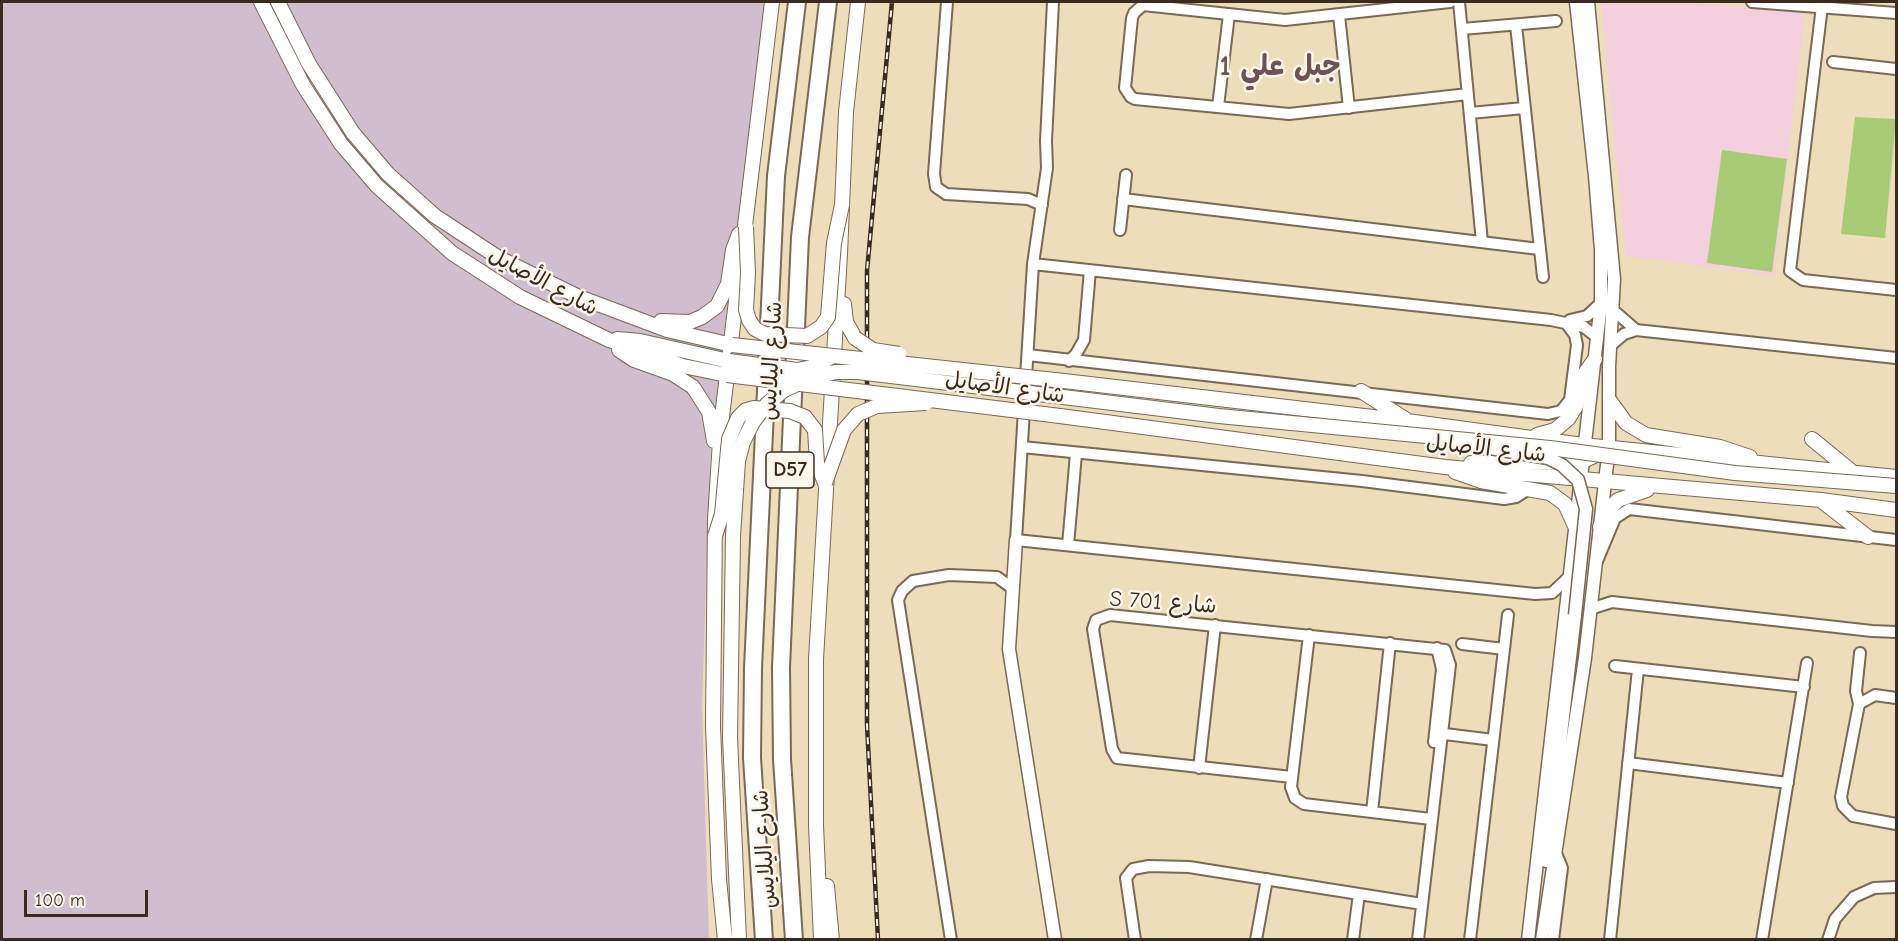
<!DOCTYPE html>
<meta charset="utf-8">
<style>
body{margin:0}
#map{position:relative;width:1898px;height:941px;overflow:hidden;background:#edddba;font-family:"Comic Neue",sans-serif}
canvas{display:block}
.frame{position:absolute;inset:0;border:3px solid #3b2a1e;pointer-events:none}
.scale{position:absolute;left:24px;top:890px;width:124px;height:27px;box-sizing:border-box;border:3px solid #3b2a1e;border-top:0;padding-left:8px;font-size:18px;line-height:21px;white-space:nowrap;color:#3b2a1e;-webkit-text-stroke:4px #fbf7ec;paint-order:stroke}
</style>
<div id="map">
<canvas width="1898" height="941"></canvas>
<div class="frame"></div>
<div class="scale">100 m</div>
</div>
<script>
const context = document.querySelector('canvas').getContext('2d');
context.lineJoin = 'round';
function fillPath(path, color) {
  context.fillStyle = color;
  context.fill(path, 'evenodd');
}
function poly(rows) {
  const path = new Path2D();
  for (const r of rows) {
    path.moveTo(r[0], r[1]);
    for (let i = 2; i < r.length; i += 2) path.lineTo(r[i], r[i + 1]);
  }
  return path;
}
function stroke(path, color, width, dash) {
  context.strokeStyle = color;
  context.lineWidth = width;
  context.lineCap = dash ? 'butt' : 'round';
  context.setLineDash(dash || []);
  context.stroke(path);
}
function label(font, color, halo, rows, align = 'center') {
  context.font = font + ' "Comic Neue","Playpen Sans Arabic",sans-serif';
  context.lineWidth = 5;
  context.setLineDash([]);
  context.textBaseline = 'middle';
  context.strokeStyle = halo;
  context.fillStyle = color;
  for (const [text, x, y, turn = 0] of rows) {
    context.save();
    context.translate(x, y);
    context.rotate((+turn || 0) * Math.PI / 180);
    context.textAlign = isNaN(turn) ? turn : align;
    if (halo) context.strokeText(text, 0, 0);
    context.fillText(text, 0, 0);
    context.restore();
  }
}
fillPath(poly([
 [1601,2,1683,2,1805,13,1774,276,1626,256]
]), '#f4cfde');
fillPath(poly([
 [2,2,765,2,711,442,702,705,709,939,2,940]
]), '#d0bdce');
fillPath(poly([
 [1855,117,1896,119,1885,238,1841,234],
 [1722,150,1787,159,1772,272,1707,263]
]), '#a8cc75');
const minor = poly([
 [947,2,934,174,936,187,946,194,1028,199,1042,205],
 [1053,2,1046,141,1047,168,1033,264,1016,540,1535,594,1552,593,1570,576],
 [1450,2,1285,20,1143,5,1134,13,1132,18,1125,88,1131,97,1135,99,1289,114,1468,94],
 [1459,2,1482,242],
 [1752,2,1896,13],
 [1822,6,1790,271,1803,280,1896,290],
 [1339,15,1349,108],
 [1516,25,1543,277],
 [1462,29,1556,21],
 [1833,62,1896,69],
 [1218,107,1229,14],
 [1470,113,1524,108],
 [1123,199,1539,249],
 [1120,230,1126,175],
 [1033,264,1551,320,1584,327,1598,338],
 [1613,310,1636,330,1896,358],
 [1570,320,1587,316,1601,303],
 [1610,346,1624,334,1636,330],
 [1028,355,1548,414,1561,411,1570,400,1577,345,1575,335,1566,323],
 [1069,361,1076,354,1084,340,1090,270],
 [1022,447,1362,481,1504,499,1516,497,1530,488],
 [1068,545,1076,454],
 [1597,561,1615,518,1629,509,1896,540],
 [1590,609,1612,602,1872,631,1896,632],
 [1309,635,1291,787,1295,798,1304,804,1431,819],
 [1462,644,1504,649],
 [1615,666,1804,687],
 [1896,698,1875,695,1859,704,1841,797,1843,806,1853,816,1896,824],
 [1859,704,1856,691,1860,653],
 [1437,733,1493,740],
 [1434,742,1442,669,1437,648],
 [1628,763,1788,783],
 [1199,768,1215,625],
 [1292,777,1117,758,1112,749,1093,629,1096,620,1110,615,1445,650,1450,665,1418,940],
 [1372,812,1390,643],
 [951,940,898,600,902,591,913,581,949,575,997,577,1012,588],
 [1135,940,1126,878,1133,869,1149,866,1189,867,1422,904],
 [1256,940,1267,879],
 [1353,940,1359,894],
 [1470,940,1508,615],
 [1553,940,1562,868,1555,851],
 [1610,940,1638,669],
 [1762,940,1807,663],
 [1828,940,1835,919,1854,897,1874,888,1896,887]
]);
const tertiary = poly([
 [1016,540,1009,649,1055,940],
 [1546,861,1575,615],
 [1528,940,1601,303,1601,250,1595,176,1576,2],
 [1542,940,1585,658,1609,447,1609,367,1614,279,1588,2]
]);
const secondary = poly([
 [261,2,303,85,341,144,377,186,452,253,520,297,609,340,683,366,727,375],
 [278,2,309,64,353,133,388,174,435,216,499,258,579,297,667,330,732,345],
 [844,304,846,322,855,338],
 [661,321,690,322,702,317,717,306,728,284,733,250,739,234],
 [617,339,640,341,729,361],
 [619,350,634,360,673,374,693,387,709,412,714,441],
 [1064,381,1407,421,1583,445,1896,477],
 [1361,391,1405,419],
 [1610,401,1626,423,1646,435,1720,447,1750,457],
 [1060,416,1445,467,1821,500,1896,510],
 [1537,435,1555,430,1568,419,1576,406,1585,373,1595,359],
 [1812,439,1851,471],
 [1471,463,1581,462,1605,451],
 [1455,472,1481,481,1550,493,1565,504,1575,526],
 [1823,502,1868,537],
 [1600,527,1608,510,1618,500,1647,490],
 [733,536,730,737,739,940],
 [827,886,832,940],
 [725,940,719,879,713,726,715,519,721,425,772,2],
 [821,940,816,825,816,659,840,254,846,112,858,2]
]);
const trunk = poly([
 [764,940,752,758,753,668,776,176,797,2],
 [794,940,782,759,781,667,800,237,828,2]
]);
stroke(minor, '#796955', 14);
stroke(tertiary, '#796955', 15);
stroke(secondary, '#796955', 16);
stroke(trunk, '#796955', 20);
stroke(minor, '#fff', 10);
stroke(tertiary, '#fff', 12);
stroke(secondary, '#fff', 14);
stroke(trunk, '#fff', 16);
const rail = poly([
 [878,940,867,725,867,271,892,2]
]);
stroke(rail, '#3b2a1e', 4.5);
stroke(rail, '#fbf7ec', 2, [7]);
const tertiaryBridge = poly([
 [1473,445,1548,458,1562,465,1578,480,1586,509,1575,615]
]);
const secondaryBridge = poly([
 [746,227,748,273,746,310,749,320,755,329,765,334,807,336,821,327,828,317,834,243,842,205],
 [855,338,873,350,899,354],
 [732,345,1064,381],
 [729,361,797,370,812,367,833,356],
 [727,375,1060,416],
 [825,483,844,430,858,414,877,406,926,403],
 [715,536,722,514,729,439,738,418,746,410,754,408,790,411,805,417,815,430,817,463,825,483],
 [733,536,738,461,743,442,753,422,767,404,784,390,815,376,836,372,858,372,1219,416,1550,448,1735,473,1896,486]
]);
stroke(tertiaryBridge, '#796955', 15, []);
stroke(secondaryBridge, '#796955', 16, []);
stroke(tertiaryBridge, '#fff', 12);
stroke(secondaryBridge, '#fff', 14);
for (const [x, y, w] of [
 [790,470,48]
]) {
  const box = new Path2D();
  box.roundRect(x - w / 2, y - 18, w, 36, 4.5);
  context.fillStyle = '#fbf7ec';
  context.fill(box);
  stroke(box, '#3b2a1e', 1.5);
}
label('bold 21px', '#3b2a1e', null, [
 ["D57",790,470]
]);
label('22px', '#3b2a1e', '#fbf7ec', [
 ["شارع الأصايل",543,282,28],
 ["شارع اليلايس",772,361,-87],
 ["شارع الأصايل",1005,388,8],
 ["شارع الأصايل",1486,449,6],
 ["S 701 شارع",1163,603,4],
 ["شارع اليلايس",765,849,-94]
]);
label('bold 28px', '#6e5255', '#fbf7ec', [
 ["جبل علي 1",1280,67]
]);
</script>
